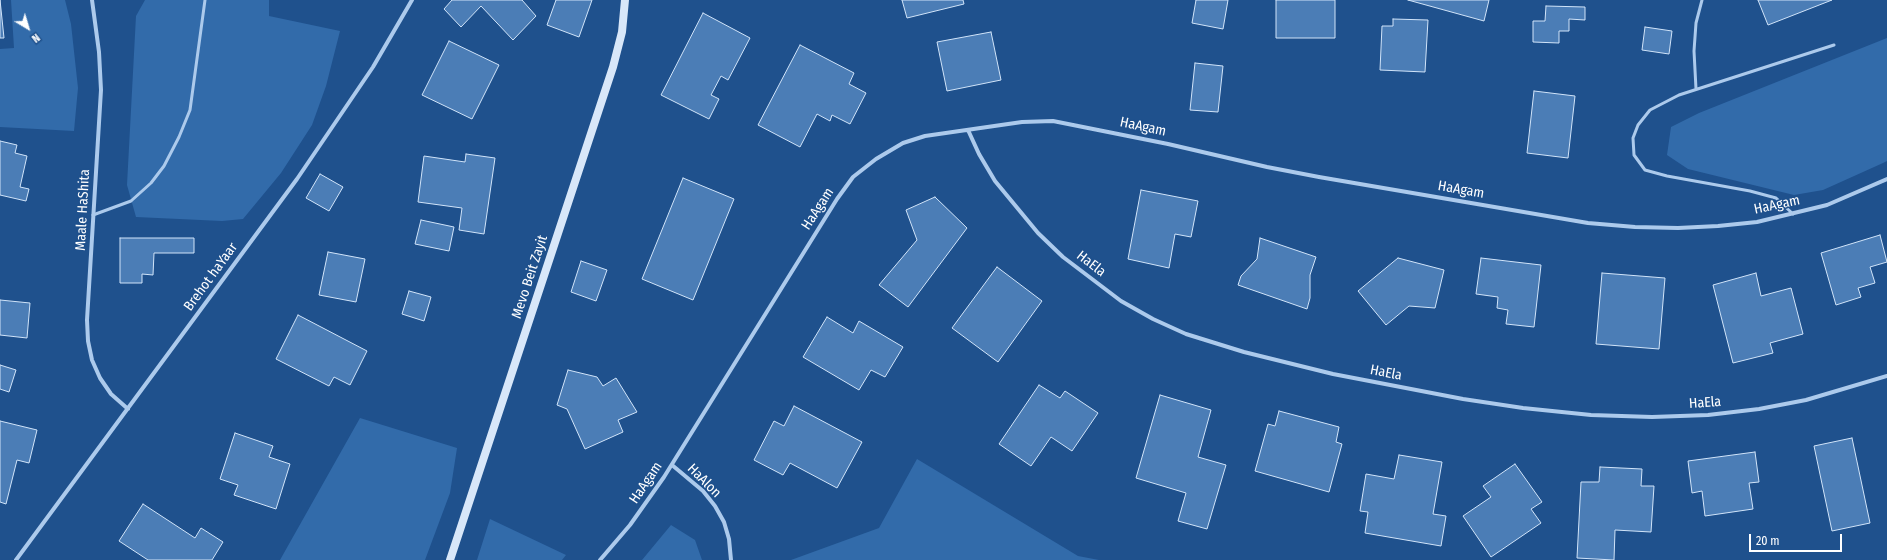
<!DOCTYPE html>
<style>
body{margin:0}
#map{position:relative;width:1887px;height:560px;overflow:hidden;background:#1f518d;font-family:"Fira Sans Condensed",sans-serif}
canvas{display:block}
.north{position:absolute;left:8px;top:8px;width:40px;height:40px;-webkit-text-stroke:3px #1f518d;paint-order:stroke;rotate:142deg;font-size:11px;font-weight:700;line-height:16px;text-align:center;color:#fff}
.north::after{content:'';display:block;margin:auto;width:14px;height:18px;background:#fff;clip-path:polygon(50% 0,100% 100%,50% 72%,0 100%)}
.scale{position:absolute;left:1749px;top:534px;width:93px;height:18px;box-sizing:border-box;border:2px solid #fff;border-top:0;padding-left:5px;font-size:12px;line-height:14px;white-space:nowrap;color:#fff;-webkit-text-stroke:3px #1f518d;paint-order:stroke}
</style>
<div id="map">
<canvas width="1887" height="560"></canvas>
<div class="north">N</div>
<div class="scale">20 m</div>
</div>
<script>
const context = document.querySelector('canvas').getContext('2d');
context.lineJoin = 'round';
function fillPath(path, color) {
  context.fillStyle = color;
  context.fill(path, 'evenodd');
}
function poly(rows) {
  const path = new Path2D();
  for (const r of rows) {
    path.moveTo(r[0], r[1]);
    for (let i = 2; i < r.length; i += 2) path.lineTo(r[i], r[i + 1]);
  }
  return path;
}
function stroke(path, color, width, dash) {
  context.strokeStyle = color;
  context.lineWidth = width;
  context.lineCap = dash ? 'butt' : 'round';
  context.setLineDash(dash || []);
  context.stroke(path);
}
function label(font, color, halo, rows, align = 'center') {
  context.font = font + ' "Fira Sans Condensed",sans-serif';
  context.lineWidth = 3;
  context.setLineDash([]);
  context.textBaseline = 'middle';
  context.strokeStyle = halo;
  context.fillStyle = color;
  for (const [text, x, y, turn = 0] of rows) {
    context.save();
    context.translate(x, y);
    context.rotate((+turn || 0) * Math.PI / 180);
    context.textAlign = isNaN(turn) ? turn : align;
    if (halo) context.strokeText(text, 0, 0);
    context.fillText(text, 0, 0);
    context.restore();
  }
}
fillPath(poly([
 [11,0,65,0,71,24,78,88,74,131,0,127,0,49,14,48],
 [145,0,269,0,269,16,340,31,326,86,312,125,281,173,243,219,222,221,136,217,127,185,136,16],
 [1887,38,1887,161,1883,163,1823,190,1794,195,1688,169,1667,155,1671,127,1699,113],
 [360,418,457,448,450,493,425,560,280,560],
 [917,459,1078,556,1099,560,791,560,879,528],
 [490,519,566,555,562,560,477,560],
 [671,525,695,540,702,560,642,560]
]), '#326baa');
const building = poly([
 [0,0,4,38,0,38,0,0],
 [452,0,522,0,536,16,513,40,481,6,461,27,444,9,452,0],
 [556,0,592,0,579,37,547,25,556,0],
 [902,0,963,0,964,4,907,18,902,0],
 [1196,0,1228,0,1223,29,1192,23,1196,0],
 [1276,0,1335,0,1335,38,1276,38,1276,0],
 [1408,0,1489,0,1484,21,1408,0],
 [1758,0,1832,0,1768,25,1758,0],
 [1546,6,1585,7,1585,20,1569,19,1569,31,1559,31,1559,43,1533,42,1533,21,1545,21,1546,6],
 [703,13,750,38,728,80,721,76,711,95,719,99,709,119,661,95,703,13],
 [1393,19,1428,20,1425,72,1380,70,1382,26,1393,26,1393,19],
 [1645,27,1672,31,1669,54,1642,50,1645,27],
 [991,32,1001,80,947,91,937,42,991,32],
 [449,41,499,65,472,119,422,95,449,41],
 [800,45,854,73,849,84,866,93,850,124,832,115,830,121,817,114,800,147,758,125,800,45],
 [1195,63,1223,66,1218,112,1190,110,1195,63],
 [1534,91,1575,96,1568,158,1527,153,1534,91],
 [0,141,17,145,15,153,27,156,20,187,29,189,26,201,0,195,0,141],
 [466,154,495,158,484,234,459,230,462,208,418,202,424,156,465,162,466,154],
 [320,174,343,187,329,211,306,198,320,174],
 [683,178,734,199,693,300,642,279,683,178],
 [1141,190,1198,201,1191,237,1175,234,1169,268,1128,259,1141,190],
 [935,197,967,228,908,307,879,285,917,240,906,210,935,197],
 [421,220,454,227,449,251,415,244,421,220],
 [1880,235,1887,262,1870,267,1875,283,1858,288,1861,297,1836,305,1821,253,1880,235],
 [120,238,194,238,194,253,154,253,153,275,142,274,142,283,120,283,120,238],
 [1260,238,1316,257,1310,275,1310,298,1307,309,1238,285,1241,276,1257,259,1260,238],
 [328,252,365,259,356,302,319,295,328,252],
 [1398,258,1444,270,1435,308,1409,306,1386,325,1358,291,1398,258],
 [1481,258,1541,265,1534,327,1506,324,1508,310,1497,308,1498,297,1476,294,1481,258],
 [581,261,607,270,596,301,571,292,581,261],
 [997,267,1042,301,998,362,952,328,997,267],
 [1602,273,1665,278,1659,349,1596,344,1602,273],
 [1756,273,1761,296,1791,288,1803,334,1770,343,1773,353,1733,363,1713,285,1756,273],
 [409,291,431,297,424,321,402,314,409,291],
 [0,300,30,303,27,338,0,335,0,300],
 [298,315,367,351,350,385,334,377,329,386,276,359,298,315],
 [827,317,853,333,859,321,903,347,885,377,871,370,859,390,803,357,827,317],
 [0,365,16,370,9,392,0,389,0,365],
 [568,370,597,377,603,386,616,378,637,412,618,420,623,432,585,449,567,409,557,405,568,370],
 [1039,385,1060,398,1065,391,1098,413,1072,451,1051,437,1031,466,999,444,1039,385],
 [1160,395,1211,410,1198,457,1226,465,1207,529,1178,521,1186,493,1136,478,1160,395],
 [794,406,862,442,837,488,790,463,783,475,754,460,774,421,784,426,794,406],
 [1279,411,1339,427,1336,442,1342,444,1329,492,1255,471,1268,424,1275,426,1279,411],
 [0,421,37,430,29,463,17,460,6,504,0,502,0,421],
 [235,433,273,446,269,457,290,464,276,509,234,495,238,485,220,479,235,433],
 [1852,438,1870,523,1832,531,1814,446,1852,438],
 [1755,452,1759,482,1749,483,1753,509,1705,516,1702,491,1692,493,1688,461,1755,452],
 [1399,455,1442,462,1433,514,1446,516,1441,546,1365,533,1368,512,1360,511,1366,474,1394,479,1399,455],
 [1515,464,1542,502,1531,509,1541,523,1491,557,1463,516,1491,497,1483,486,1515,464],
 [1600,467,1642,469,1641,486,1654,486,1651,532,1615,530,1614,560,1577,558,1581,482,1599,482,1600,467],
 [143,504,195,538,201,528,223,542,212,560,148,560,119,541,143,504]
]);
fillPath(building, '#4b7db6');
stroke(building, '#d1e4f9', 1);
stroke(poly([
 [1696,89,1694,51,1696,23,1702,0],
 [1793,214,1776,198,1750,191,1667,176,1645,170,1634,155,1633,138,1638,125,1650,110,1679,95,1834,45],
 [93,215,131,201,151,183,164,166,179,137,190,110,205,0]
]), '#accaec', 3);
stroke(poly([
 [92,0,99,52,101,90,87,320,88,341,92,360,100,378,111,394,128,409],
 [968,130,979,154,995,181,1038,233,1063,257,1121,301,1153,319,1186,334,1244,352,1333,374,1463,399,1523,408,1591,415,1652,417,1708,415,1759,409,1806,400,1887,376],
 [672,465,703,491,715,506,724,522,729,539,731,560],
 [16,560,297,179,373,67,412,0],
 [600,560,630,525,664,477,837,199,853,177,876,159,903,143,925,136,1022,122,1053,121,1168,144,1267,167,1319,177,1588,223,1635,227,1678,228,1718,226,1757,222,1827,205,1887,179]
]), '#accaec', 4);
stroke(poly([
 [450,560,613,67,622,32,625,0]
]), '#d8e7f9', 8);
label('14px', '#fff', '#1f518d', [
 ["HaAgam",1143,127,12],
 ["HaAgam",1461,190,10],
 ["HaAgam",1777,205,-12],
 ["HaAgam",818,209,-57],
 ["Maale HaShita",83,210,-87],
 ["HaEla",1091,264,38],
 ["Brehot haYaar",211,277,-54],
 ["Mevo Beit Zayit",530,277,-72],
 ["HaEla",1386,373,11],
 ["HaEla",1705,403,-4],
 ["HaAlon",704,481,45],
 ["HaAgam",646,483,-56]
]);
</script>
